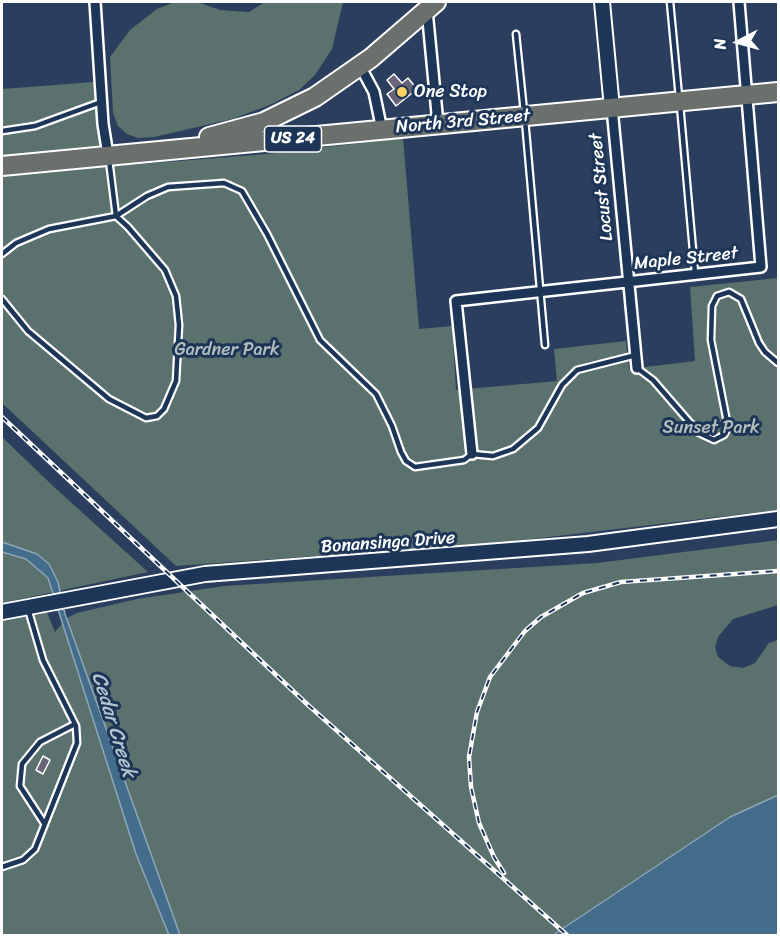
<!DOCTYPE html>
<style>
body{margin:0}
#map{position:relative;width:780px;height:937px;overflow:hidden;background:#2c3e5d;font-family:Sriracha,sans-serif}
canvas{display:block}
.frame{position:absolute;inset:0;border:3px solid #fff;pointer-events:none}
.north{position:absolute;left:708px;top:12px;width:60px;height:60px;-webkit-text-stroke:4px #1d3557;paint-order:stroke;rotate:264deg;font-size:16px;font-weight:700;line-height:24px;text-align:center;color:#fff}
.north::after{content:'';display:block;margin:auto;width:21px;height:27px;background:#fff;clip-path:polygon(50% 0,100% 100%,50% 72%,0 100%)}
</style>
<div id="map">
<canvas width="780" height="937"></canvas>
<div class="frame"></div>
<div class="north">N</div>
</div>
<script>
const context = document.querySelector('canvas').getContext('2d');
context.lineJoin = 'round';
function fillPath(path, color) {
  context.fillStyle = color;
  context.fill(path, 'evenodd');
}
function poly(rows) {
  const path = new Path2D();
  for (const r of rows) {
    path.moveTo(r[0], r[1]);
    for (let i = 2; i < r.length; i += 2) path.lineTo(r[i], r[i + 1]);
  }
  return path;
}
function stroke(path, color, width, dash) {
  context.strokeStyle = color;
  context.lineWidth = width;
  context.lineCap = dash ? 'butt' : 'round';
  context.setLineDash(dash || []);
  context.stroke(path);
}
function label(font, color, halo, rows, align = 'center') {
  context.font = font + ' Sriracha,sans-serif';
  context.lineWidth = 6;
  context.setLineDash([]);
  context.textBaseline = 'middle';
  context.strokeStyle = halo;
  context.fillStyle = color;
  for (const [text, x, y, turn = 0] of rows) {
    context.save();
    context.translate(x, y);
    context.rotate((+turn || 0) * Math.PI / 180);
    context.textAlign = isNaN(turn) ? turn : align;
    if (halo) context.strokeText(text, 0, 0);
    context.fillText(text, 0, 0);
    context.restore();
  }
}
fillPath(poly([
 [175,2,197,2,220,10,249,12,265,2,343,2,332,49,315,75,299,90,272,104,232,119,154,137,138,138,127,134,118,126,113,113,110,57,130,30,157,9],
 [94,82,104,167,267,154,403,138,419,329,452,326,456,390,557,381,554,349,626,341,629,369,695,361,690,287,778,278,778,510,498,543,176,566,2,403,2,89],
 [2,437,53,486,148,572,2,603],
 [778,540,778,605,733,619,718,637,715,647,718,657,730,666,743,668,755,663,769,643,778,640,778,795,730,817,552,935,2,936,2,618,46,610,55,632,67,618,77,613,137,599,224,586,597,563]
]), '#5b716d');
const water = poly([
 [2,542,37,554,49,564,58,582,65,614,180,935,169,935,136,854,48,578,26,559,2,552,2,542],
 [778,795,778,935,553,935,730,817,778,795]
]);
fillPath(water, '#446d8c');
stroke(water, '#8fa7ba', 1.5);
const building = poly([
 [394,74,402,83,408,78,417,89,396,106,387,94,394,89,387,80,394,74],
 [43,756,50,760,43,774,36,770,43,756]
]);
fillPath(building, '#696477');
stroke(building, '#fff', 1.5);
const lane = poly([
 [670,2,679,97],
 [516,34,524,112],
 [680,105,695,273],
 [525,120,545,345],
 [2,131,35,126,101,102],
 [109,160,116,216,147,196,168,187,224,183,242,191,267,234,320,340,376,394,392,426,401,452,406,461,415,467,464,460,472,454,493,456,513,449,538,428,562,385,577,370,636,355],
 [2,254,16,243,49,229,116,216,128,227,165,270,176,296,179,325,176,381,164,409,157,416,146,418,109,399,28,331,2,299],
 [637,368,653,380,699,433,714,440,724,435,728,427,711,340,712,306,717,296,729,292,741,299,759,343,765,352,778,363],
 [44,823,20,786,22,764,40,742,75,724],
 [2,867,23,860,35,849,77,743,76,726,43,660,28,609]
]);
const street = poly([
 [95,2,103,124,108,155],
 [427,10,438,124],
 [360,66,374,92,382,130],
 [612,108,637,368],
 [472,454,456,301,761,267,739,2]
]);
const secondary = poly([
 [602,2,612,108],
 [2,612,205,574,588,544,778,519]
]);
const highway = poly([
 [209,137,264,122,315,97,371,58,436,2],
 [2,166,778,92]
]);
stroke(lane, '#fff', 9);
stroke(street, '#fff', 14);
stroke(secondary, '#fff', 18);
stroke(highway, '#fff', 22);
stroke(lane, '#1d3557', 4.5);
stroke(street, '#1d3557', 9);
stroke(secondary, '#1d3557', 14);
stroke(highway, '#6b706d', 18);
const rail = poly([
 [2,417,308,705,568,936],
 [504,873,494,857,479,823,471,787,469,757,477,712,490,677,525,631,541,617,583,593,621,582,778,571]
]);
stroke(rail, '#fff', 4.5);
stroke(rail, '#1d3557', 2, [7]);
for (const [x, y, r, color] of [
 [402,92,6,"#ffd166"]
]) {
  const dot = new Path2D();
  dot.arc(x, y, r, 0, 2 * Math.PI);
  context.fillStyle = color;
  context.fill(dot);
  stroke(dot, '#1d3557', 2);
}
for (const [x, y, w] of [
 [293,139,57]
]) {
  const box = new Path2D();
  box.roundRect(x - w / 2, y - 13, w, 26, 4.5);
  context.fillStyle = '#1d3557';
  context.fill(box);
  stroke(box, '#fff', 1.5);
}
label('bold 16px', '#fff', null, [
 ["US 24",293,139]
]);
label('18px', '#fff', '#1d3557', [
 ["One Stop",414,92]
], 'left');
label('18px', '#fff', '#1d3557', [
 ["North 3rd Street",463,122,-5],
 ["Locust Street",602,187,-96],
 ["Maple Street",686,259,-6],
 ["Bonansinga Drive",388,543,-4]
]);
label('18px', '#b5bfbd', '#1d3557', [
 ["Gardner Park",227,350],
 ["Sunset Park",711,428]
]);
label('italic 20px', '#b4c5d1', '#1d3557', [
 ["Cedar Creek",113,725,73]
]);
</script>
